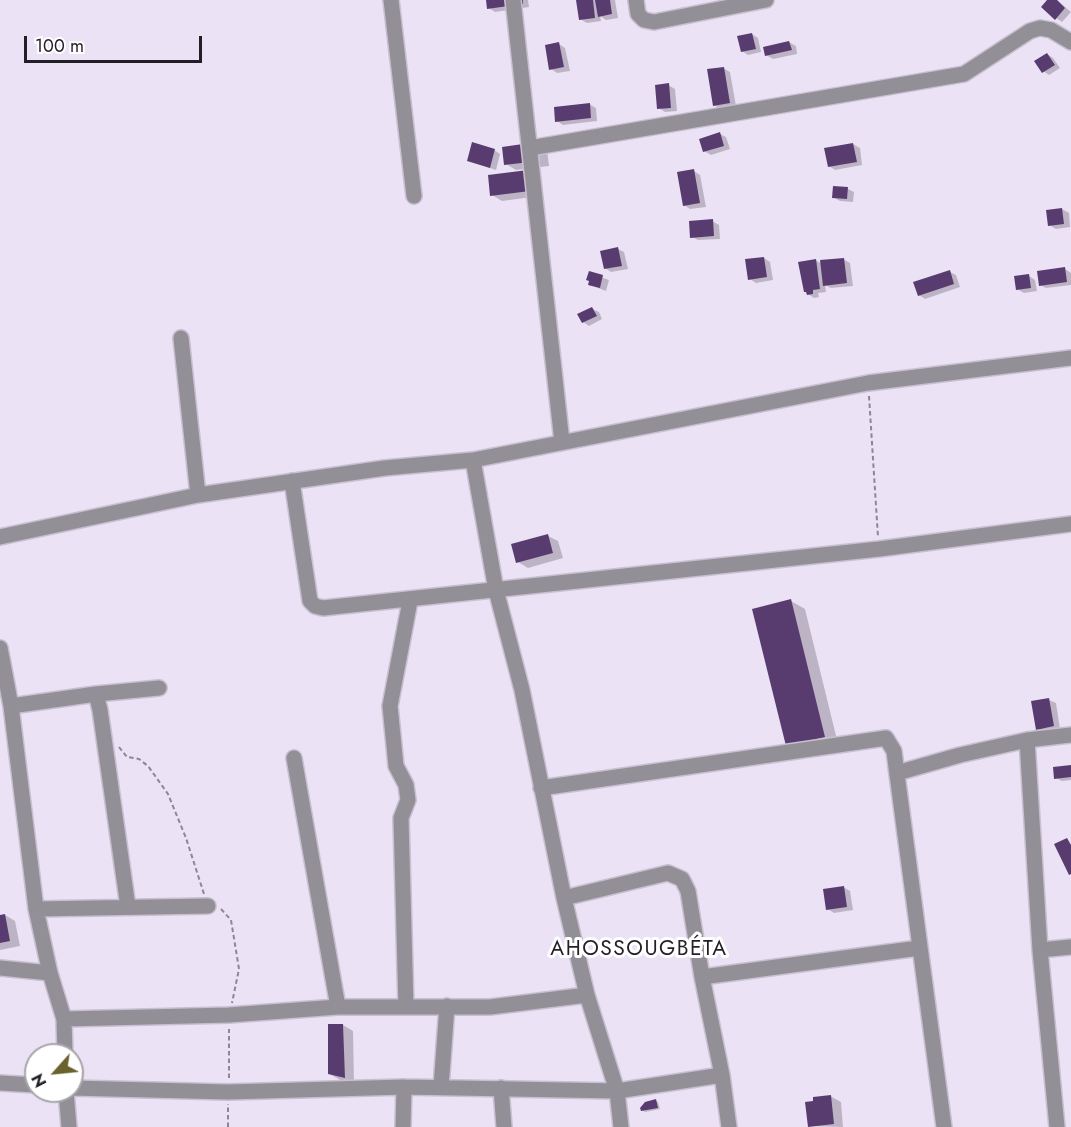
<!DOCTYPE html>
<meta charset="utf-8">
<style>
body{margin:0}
#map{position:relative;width:1071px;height:1127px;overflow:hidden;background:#ece2f5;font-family:Jost,sans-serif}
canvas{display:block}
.north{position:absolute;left:24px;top:1043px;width:60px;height:60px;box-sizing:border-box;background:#fff;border:2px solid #a7a5a8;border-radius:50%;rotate:243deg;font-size:16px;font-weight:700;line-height:24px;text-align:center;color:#231f26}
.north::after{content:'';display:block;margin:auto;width:21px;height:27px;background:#6a612e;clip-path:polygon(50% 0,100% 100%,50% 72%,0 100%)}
.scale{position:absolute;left:24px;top:36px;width:178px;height:27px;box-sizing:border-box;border:3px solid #231f26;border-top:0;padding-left:8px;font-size:18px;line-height:21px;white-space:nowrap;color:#231f26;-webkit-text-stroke:4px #fff;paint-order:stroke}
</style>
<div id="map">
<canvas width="1071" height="1127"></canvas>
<div class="north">N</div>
<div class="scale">100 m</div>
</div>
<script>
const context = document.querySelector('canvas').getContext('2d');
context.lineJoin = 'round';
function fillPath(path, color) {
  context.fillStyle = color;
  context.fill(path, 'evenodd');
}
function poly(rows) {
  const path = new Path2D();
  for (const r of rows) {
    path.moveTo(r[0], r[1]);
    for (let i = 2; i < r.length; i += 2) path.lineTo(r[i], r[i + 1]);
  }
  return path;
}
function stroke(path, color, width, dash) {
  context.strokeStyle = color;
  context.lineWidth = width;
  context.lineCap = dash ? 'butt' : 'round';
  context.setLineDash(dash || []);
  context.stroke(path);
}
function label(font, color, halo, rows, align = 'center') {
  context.font = font + ' Jost,sans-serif';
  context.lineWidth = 6;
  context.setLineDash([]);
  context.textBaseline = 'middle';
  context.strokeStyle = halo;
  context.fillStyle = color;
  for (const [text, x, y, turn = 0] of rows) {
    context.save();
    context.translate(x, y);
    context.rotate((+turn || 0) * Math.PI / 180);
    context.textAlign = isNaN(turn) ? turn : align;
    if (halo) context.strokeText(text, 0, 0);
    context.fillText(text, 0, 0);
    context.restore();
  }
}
fillPath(poly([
 [488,0,528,0,529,7,495,12,489,8],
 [578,0,615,0,618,18,606,20,600,16,601,21,587,23,580,19],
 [1049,0,1057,0,1071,12,1062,22,1056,18],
 [752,34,758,38,761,52,748,55,742,51],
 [789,42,796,46,797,54,773,59,766,55],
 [559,44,565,48,570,71,557,73,551,69],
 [1047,54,1053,58,1060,68,1049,75,1043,71],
 [723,68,730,72,736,106,721,109,714,105],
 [668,85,675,89,677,111,665,112,659,108],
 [589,104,596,108,597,121,563,125,557,121],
 [720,134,726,137,730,149,711,155,704,151],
 [853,144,860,148,862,165,835,170,829,166],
 [547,149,549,166,516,170,506,164],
 [494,150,500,154,496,170,469,161],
 [694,171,700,175,706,207,690,209,684,205],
 [527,172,540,196,502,201,492,195],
 [848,189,854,192,853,202,840,201,833,197],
 [1062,209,1069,213,1070,227,1056,229,1049,225],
 [712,221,719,225,720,239,698,240,692,237],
 [618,249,624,252,628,269,611,272,605,268],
 [764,258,770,262,773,280,756,283,750,279],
 [843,259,850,263,853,286,831,288,825,285,826,292,818,293,819,297,814,298,808,294,815,260,822,264],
 [1065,269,1071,273,1071,285,1046,288,1040,285],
 [950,272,956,275,960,287,925,299,919,295],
 [590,273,609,280,606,291,590,285],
 [1029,276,1035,280,1037,291,1024,293,1017,289],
 [592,309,599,312,602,319,589,326,583,322],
 [548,536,558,541,563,558,528,568,518,562],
 [791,601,805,609,838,744,787,745],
 [1049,700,1056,703,1060,729,1044,732,1037,729],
 [1071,766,1071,780,1062,781,1056,778],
 [843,887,850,891,853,910,834,913,828,909],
 [5,915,15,921,20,946,0,950,0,916],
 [329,1025,343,1025,353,1031,354,1083,340,1080,330,1074],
 [830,1096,841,1102,843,1127,809,1126],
 [656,1101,658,1102,660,1109,645,1112,642,1110]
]), '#0003');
fillPath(poly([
 [486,0,523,0,523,4,487,9],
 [576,0,593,0,595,18,579,20],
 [595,0,610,0,612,14,598,17],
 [1047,0,1057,0,1065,8,1055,20,1041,7],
 [752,33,756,49,741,52,737,36],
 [789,41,792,50,765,56,763,47],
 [559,42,564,67,549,70,545,45],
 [1047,53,1055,65,1042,73,1034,61],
 [724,67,730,103,713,106,707,69],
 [669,83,671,108,657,109,655,85],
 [590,103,591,118,555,122,554,107],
 [720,132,724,146,703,152,699,139],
 [472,142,495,149,490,168,467,161],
 [537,142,539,161,504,165,502,147],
 [853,143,857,162,828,167,824,148],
 [694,169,700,203,683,206,677,172],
 [528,170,530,191,490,196,488,175],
 [833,186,848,187,847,199,832,198],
 [1062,208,1064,224,1048,226,1046,210],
 [713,219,714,236,690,238,689,221],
 [618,247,622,266,604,269,600,251],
 [764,257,767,277,748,280,745,259],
 [844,258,847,283,823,286,820,260],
 [816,259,820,289,813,290,813,294,807,295,806,292,804,292,798,262],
 [1065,267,1067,282,1039,286,1037,271],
 [950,270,954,284,918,296,913,282],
 [589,271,603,275,600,288,588,285,589,281,586,280],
 [1029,274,1031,288,1016,290,1014,276],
 [592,307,597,316,582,323,577,314],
 [548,534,553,553,516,563,511,544],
 [791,599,825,737,786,746,752,609],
 [1049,698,1054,726,1036,730,1031,701],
 [1071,765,1071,777,1054,779,1053,767],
 [1067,838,1071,845,1071,874,1069,875,1054,844],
 [844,886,847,907,826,910,823,889],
 [5,914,10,941,0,943,0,915],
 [328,1024,343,1024,345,1078,328,1074],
 [831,1095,834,1124,808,1127,805,1102,813,1101,813,1097],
 [656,1099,658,1108,641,1111,640,1108,645,1102]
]), '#593c6f');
const minor = poly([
 [391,0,414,196],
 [513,0,562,442],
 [636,0,638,14,644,20,654,22,766,0],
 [530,148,964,74,1030,31,1040,28,1051,30,1071,42],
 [181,338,198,495],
 [473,460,496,590,522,690,564,898,587,995,617,1091,621,1127],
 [292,481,310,601,315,606,323,608,879,549,1071,524],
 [0,537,198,495,385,468,473,460,868,383,1071,358],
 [0,648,11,706,36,909,50,973,64,1019,65,1055],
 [96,694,100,710,128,907],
 [11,706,96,694,159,688],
 [1027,740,1040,950,1057,1127],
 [294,758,338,1007],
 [897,773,960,755,1027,740,1071,735],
 [541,788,886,738,894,751,896,767,944,1127],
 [564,898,668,873,682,879,688,891,702,977,722,1075,729,1127],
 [36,909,208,906],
 [1040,950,1071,947],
 [0,968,50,973],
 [702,977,919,948],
 [406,1007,401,818,408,800,406,785,396,766,390,706,410,601],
 [64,1019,229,1015,338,1007,490,1007,587,995],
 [0,1083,36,1085],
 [441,1087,447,1006],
 [72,1088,228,1092,404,1087,617,1091,722,1075],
 [501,1088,504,1127],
 [66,1091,69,1127],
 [403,1127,404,1087]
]);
stroke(minor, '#c8bfd0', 18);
stroke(poly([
 [869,396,878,537],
 [119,747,127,757,139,759,148,766,168,794,186,838,204,894],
 [221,909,231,920,239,969,232,1003],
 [229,1078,229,1029],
 [228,1127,228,1104]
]), '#8d8693', 2, [4.5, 3]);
stroke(minor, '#938f97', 15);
context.letterSpacing = '1.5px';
label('21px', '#231f26', '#fff', [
 ["AHOSSOUGBÉTA",639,950]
]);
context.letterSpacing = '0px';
</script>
